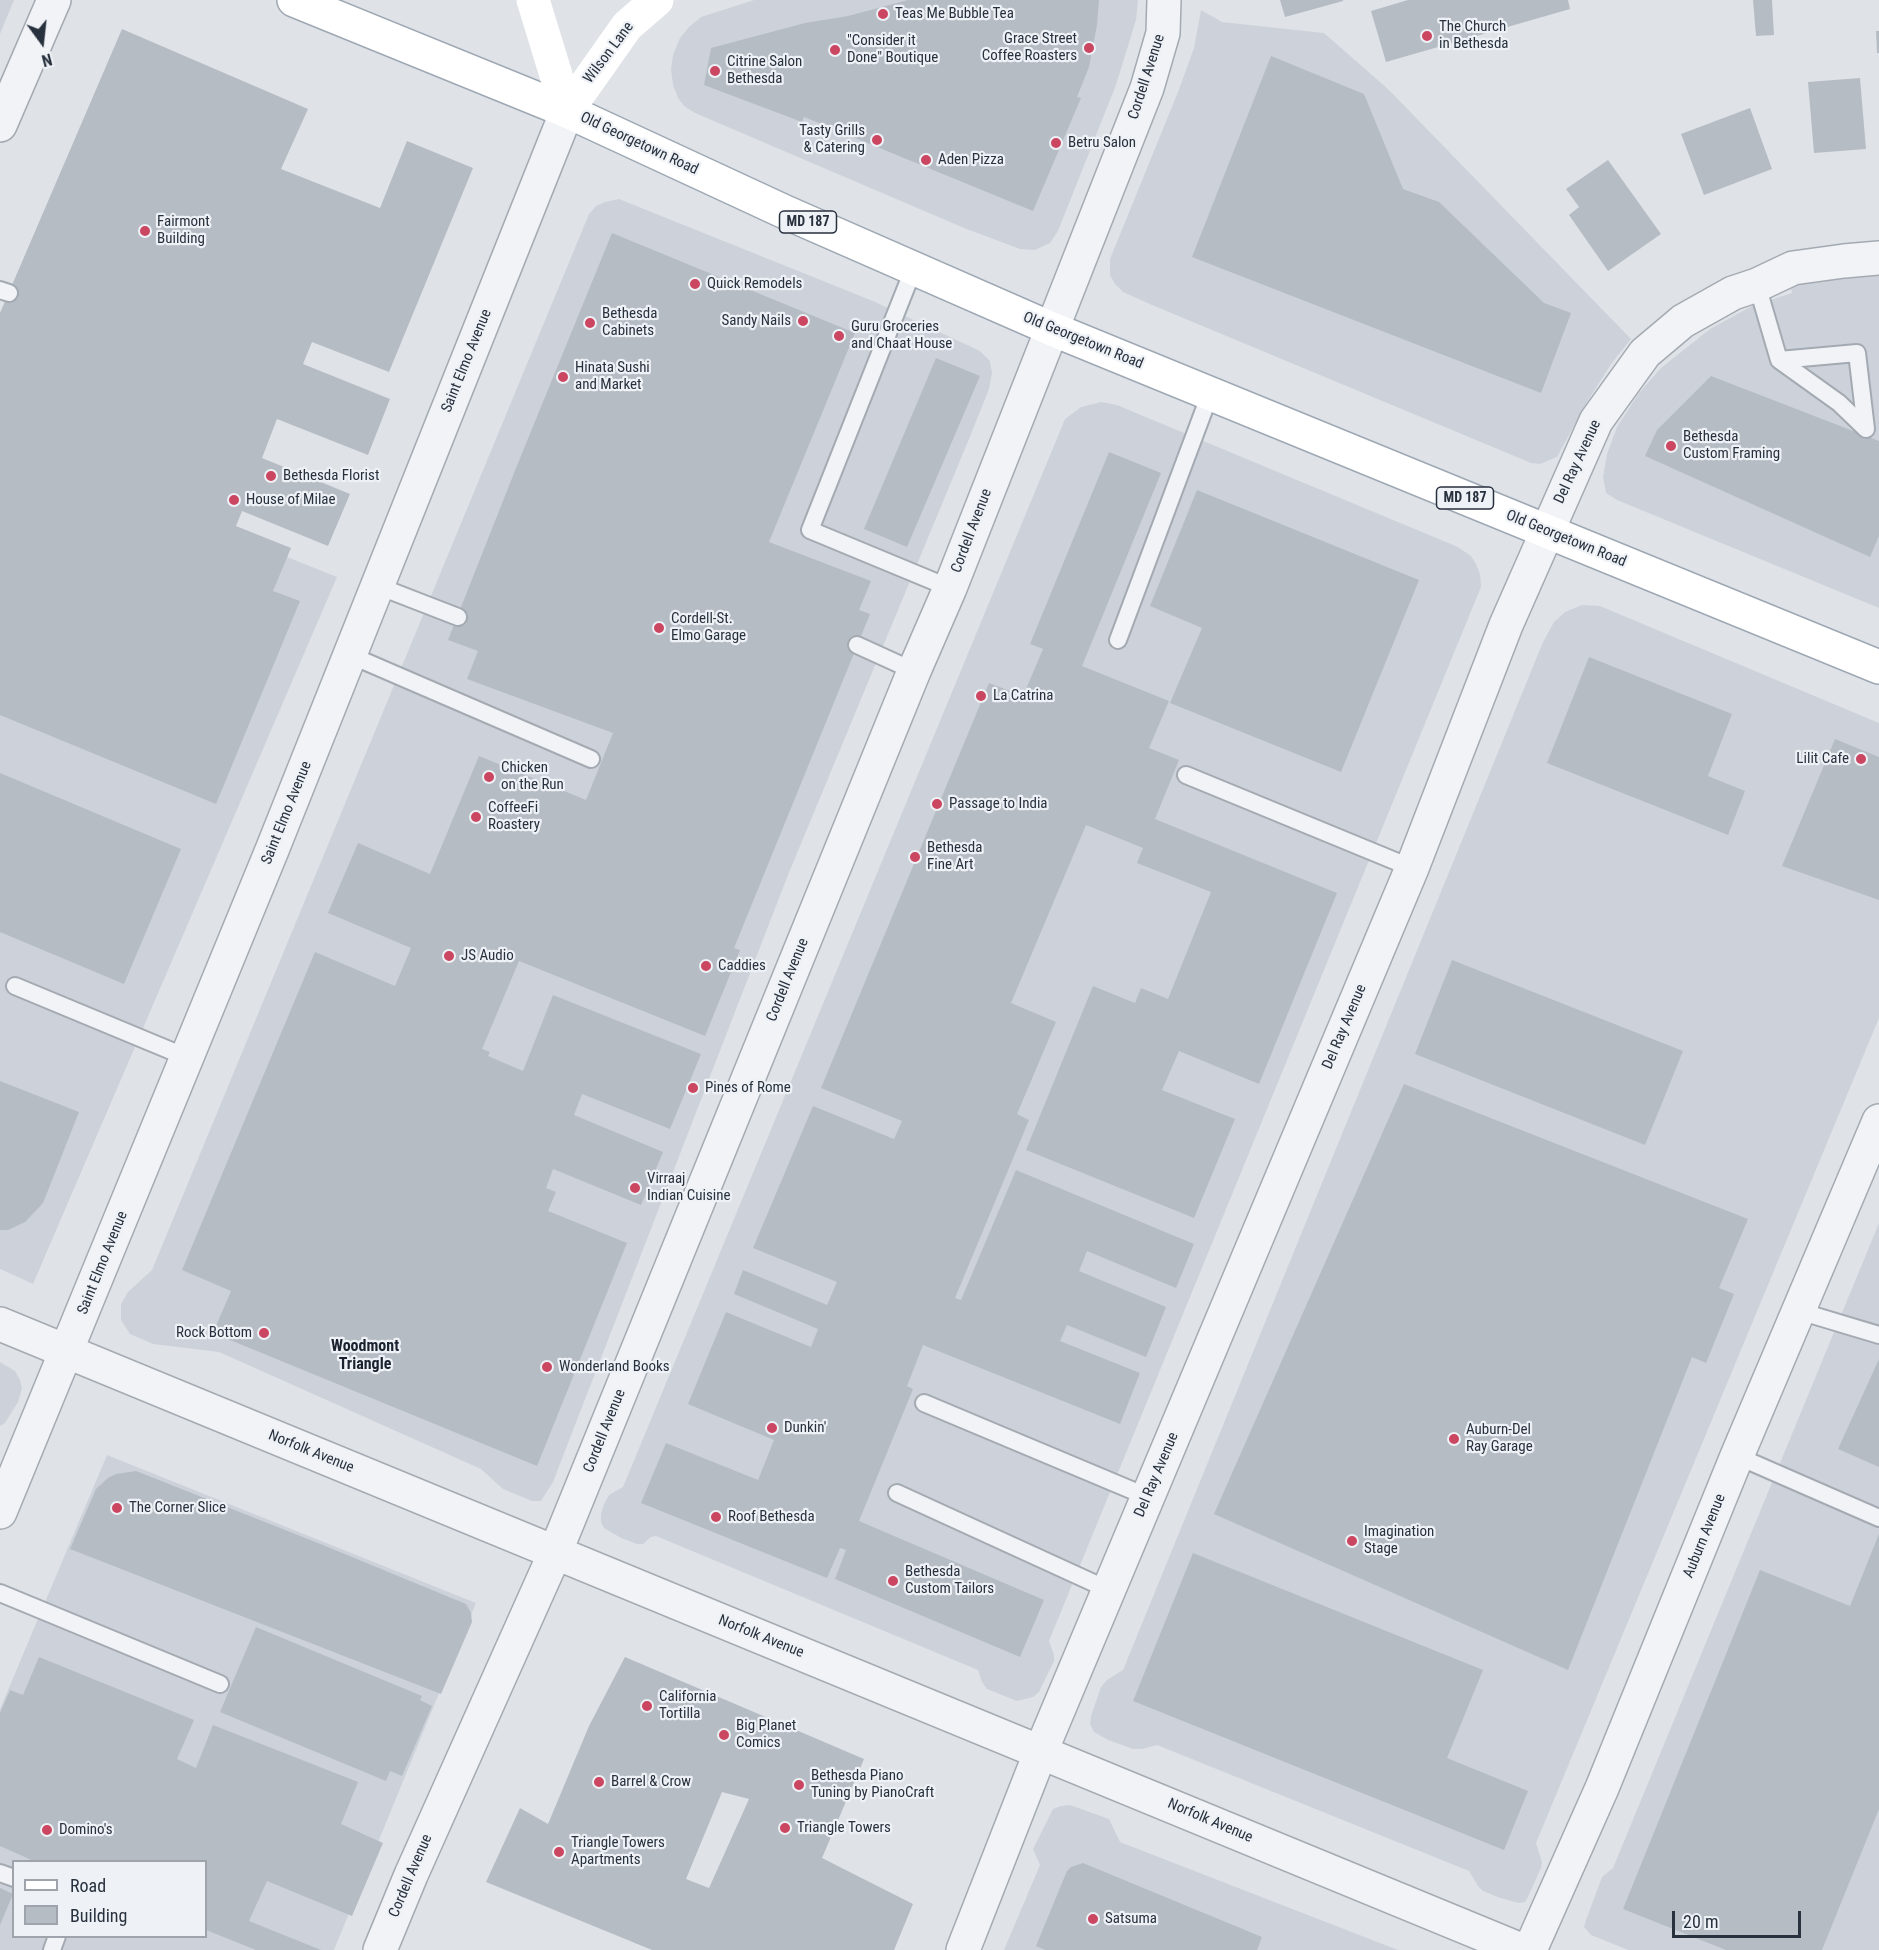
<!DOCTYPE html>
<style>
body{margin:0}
#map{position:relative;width:1879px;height:1950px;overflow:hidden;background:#dfe3e8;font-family:"Roboto Condensed",sans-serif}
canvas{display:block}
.legend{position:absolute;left:12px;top:1860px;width:195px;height:78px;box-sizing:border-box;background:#eef1f5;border:2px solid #9fa4ac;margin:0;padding:8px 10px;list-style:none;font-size:18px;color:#28313e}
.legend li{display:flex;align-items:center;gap:12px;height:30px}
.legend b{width:30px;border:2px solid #9fa4ac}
.north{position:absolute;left:12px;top:12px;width:60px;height:60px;-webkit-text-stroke:4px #eef1f5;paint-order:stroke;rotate:165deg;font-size:16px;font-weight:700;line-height:24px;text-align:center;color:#28313e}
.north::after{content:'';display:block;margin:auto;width:21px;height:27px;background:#28313e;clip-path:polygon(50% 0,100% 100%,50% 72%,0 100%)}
.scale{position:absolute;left:1672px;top:1911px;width:129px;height:27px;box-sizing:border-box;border:3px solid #28313e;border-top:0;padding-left:8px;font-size:18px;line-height:21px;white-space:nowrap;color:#28313e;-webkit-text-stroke:4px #eef1f5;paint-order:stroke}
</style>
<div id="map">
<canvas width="1879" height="1950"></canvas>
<ul class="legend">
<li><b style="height:8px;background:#fff"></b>Road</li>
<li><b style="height:16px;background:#b6bcc4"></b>Building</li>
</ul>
<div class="north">N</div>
<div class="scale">20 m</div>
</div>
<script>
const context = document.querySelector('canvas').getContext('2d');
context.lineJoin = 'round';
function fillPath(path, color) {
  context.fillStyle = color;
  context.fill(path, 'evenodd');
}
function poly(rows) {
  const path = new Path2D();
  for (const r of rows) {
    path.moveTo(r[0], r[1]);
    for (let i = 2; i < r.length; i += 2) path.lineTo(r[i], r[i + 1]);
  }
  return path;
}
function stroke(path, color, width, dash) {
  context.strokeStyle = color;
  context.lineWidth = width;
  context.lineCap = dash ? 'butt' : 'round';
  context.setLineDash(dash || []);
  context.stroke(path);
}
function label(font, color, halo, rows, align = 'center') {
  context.font = font + ' "Roboto Condensed",sans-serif';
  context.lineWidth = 4.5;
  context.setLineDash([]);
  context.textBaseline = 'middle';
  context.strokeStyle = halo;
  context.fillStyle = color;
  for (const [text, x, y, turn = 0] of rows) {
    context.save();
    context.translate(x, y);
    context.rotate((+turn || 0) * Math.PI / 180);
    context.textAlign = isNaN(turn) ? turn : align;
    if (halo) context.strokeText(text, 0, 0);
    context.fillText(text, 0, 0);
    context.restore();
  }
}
fillPath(poly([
 [0,0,14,0,0,34],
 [754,0,1138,0,1136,20,1116,85,1058,231,1050,243,1035,250,1020,249,964,228,695,113,684,106,678,98,673,85,671,69,673,55,680,38,689,27,701,17],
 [1201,10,1222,22,1324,33,1388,89,1631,339,1611,364,1587,402,1557,457,1540,464,1531,463,1152,305,1123,292,1115,284,1110,275,1110,259,1178,92,1194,48],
 [619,199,873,301,980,351,990,361,992,373,989,389,969,439,788,875,553,1482,541,1501,532,1501,503,1489,481,1469,219,1352,153,1344,130,1334,121,1320,121,1304,128,1292,152,1270,589,214,596,206,605,202],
 [1879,273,1879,608,1617,500,1606,493,1603,477,1607,454,1617,427,1639,393,1661,368,1710,329,1752,306,1792,293,1790,282],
 [1101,402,1117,405,1458,547,1471,556,1476,564,1480,574,1481,587,1049,1641,1054,1655,1054,1661,1039,1692,1033,1697,1017,1701,987,1689,982,1682,978,1670,656,1536,651,1537,643,1544,637,1544,621,1538,604,1528,601,1522,601,1514,604,1504,609,1495,623,1487,1065,419,1081,407],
 [0,442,337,577,33,1284,0,1269],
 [1582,605,1600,606,1879,723,1879,1018,1536,1843,1542,1862,1541,1868,1528,1897,1525,1902,1519,1903,1500,1898,1483,1891,1478,1886,1469,1871,1157,1745,1142,1749,1133,1749,1108,1740,1094,1732,1090,1724,1091,1716,1101,1687,1107,1680,1123,1670,1543,642,1554,622,1565,612],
 [1879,1223,1879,1950,1628,1950,1591,1935,1584,1927,1586,1920,1602,1877,1613,1868],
 [0,1362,15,1371,20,1380,22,1388,18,1402,5,1423,0,1426],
 [107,1455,476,1603,334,1950,0,1950,0,1709],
 [14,1862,206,1862,206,1936,14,1936],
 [1070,1805,1109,1819,1120,1842,1398,1950,1004,1950,1040,1865,1033,1849,1053,1809,1061,1806]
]), '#cdd2da');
fillPath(poly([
 [908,0,1099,0,1097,25,1089,67,1077,97,1081,98,1033,211,804,117,802,122,704,85,711,48,805,23,848,16],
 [1280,0,1343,0,1343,1,1285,17],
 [1408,0,1568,0,1570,9,1386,62,1371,11],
 [1753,0,1772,0,1774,35,1756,36],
 [122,29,308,109,281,169,380,208,407,141,473,168,389,372,312,342,303,364,390,399,368,455,277,419,262,458,350,494,328,546,242,511,236,526,291,548,273,591,300,601,216,804,0,715,0,313],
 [1876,31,1879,31,1879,53,1877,53],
 [1271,56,1364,94,1403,189,1439,202,1544,303,1571,313,1541,393,1192,257],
 [1860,78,1866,149,1814,153,1808,82],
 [1750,108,1772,169,1704,195,1681,134],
 [1608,160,1661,234,1608,271,1569,215,1579,207,1566,189],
 [612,233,855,333,769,542,871,581,859,610,870,614,734,948,740,950,705,1036,519,961,482,1049,490,1052,488,1056,523,1071,553,995,701,1054,670,1129,582,1094,574,1115,663,1152,641,1205,553,1169,546,1188,556,1192,548,1211,627,1243,537,1466,213,1333,231,1291,182,1270,315,952,395,986,411,948,328,913,358,843,430,874,479,756,586,800,613,733,467,679,478,651,448,640,516,468],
 [936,358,980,376,907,547,864,529],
 [1711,376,1879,441,1879,536,1870,557,1645,456,1657,430],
 [1109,452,1161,473,1082,666,1169,701,1149,748,1179,760,1155,819,1337,893,1259,1084,1179,1051,1162,1090,1235,1119,1194,1218,1026,1150,1093,986,1135,1003,1141,988,1168,999,1211,892,1137,863,1143,848,1086,825,1011,1003,1056,1022,1017,1114,1029,1120,955,1298,961,1300,1016,1170,1194,1244,1176,1288,1087,1251,1079,1271,1166,1307,1146,1357,1067,1325,1060,1341,1140,1373,1120,1424,923,1345,907,1386,913,1389,859,1521,1044,1600,1020,1657,835,1579,846,1550,840,1548,827,1578,641,1503,666,1443,758,1480,774,1440,688,1404,726,1312,811,1347,818,1329,734,1294,743,1270,827,1305,837,1282,753,1248,813,1106,894,1139,902,1121,821,1088,989,683,1023,696,1043,649,1030,644],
 [1197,490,1419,580,1341,772,1170,703,1202,628,1150,606],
 [1589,657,1732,714,1708,776,1745,791,1728,835,1547,763],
 [1835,739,1879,757,1879,900,1782,866],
 [0,773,181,849,124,984,0,932],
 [1452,960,1683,1051,1645,1145,1415,1054],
 [0,1081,79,1112,43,1203,25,1222,8,1230,0,1230],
 [1404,1084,1748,1219,1719,1288,1734,1294,1706,1363,1692,1357,1568,1670,1214,1514],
 [1879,1359,1879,1467,1838,1449],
 [136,1471,318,1543,466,1604,471,1613,472,1622,441,1694,70,1549,96,1489,108,1478,116,1474],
 [1879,1534,1879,1809,1822,1950,1726,1950,1623,1909,1760,1570,1850,1606],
 [1193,1553,1483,1670,1447,1758,1528,1791,1504,1850,1133,1701],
 [256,1627,422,1696,420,1700,432,1706,402,1776,390,1771,386,1781,220,1712],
 [39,1657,194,1720,177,1759,196,1768,213,1725,358,1782,341,1824,383,1843,352,1916,267,1881,249,1921,321,1950,256,1950,206,1930,206,1862,36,1862,0,1846,0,1713,10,1690,23,1695],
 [625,1657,864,1759,822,1858,913,1904,894,1950,652,1950,486,1882,520,1808,548,1824,589,1726],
 [722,1792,749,1799,709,1888,686,1879],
 [1083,1863,1262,1937,1257,1950,1045,1950,1036,1946,1067,1871,1071,1867],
 [0,1888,13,1894,0,1925]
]), '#b6bcc4');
const service = poly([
 [913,270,810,530,950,588],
 [1757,285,1779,360,1857,353,1866,429,1839,403,1779,360],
 [0,290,9,293],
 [378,586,458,617],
 [1118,640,1210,394],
 [857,645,914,671],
 [350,655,591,759],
 [1186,775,1412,868],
 [15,986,186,1057],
 [1799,1311,1879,1335],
 [924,1403,1148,1497],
 [1737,1456,1879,1518],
 [897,1493,1109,1590],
 [0,1593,220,1684],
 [0,1873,14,1878],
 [52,1950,57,1936]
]);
const minor = poly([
 [0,125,54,0],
 [0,1324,1521,1950],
 [380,1950,411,1875,555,1553,914,671,950,588,1147,88,1163,33,1164,0],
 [963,1950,1041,1751,1412,868,1506,625,1596,421,1645,353,1683,321,1733,293,1757,285,1793,268,1844,261,1879,258],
 [1530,1950,1602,1788,1737,1456,1879,1121]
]);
const tertiary = poly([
 [0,1512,272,850,567,111]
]);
const primary = poly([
 [294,0,567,111,785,212,1052,329,1879,667]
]);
stroke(service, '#a4aab2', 20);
stroke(minor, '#a4aab2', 36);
stroke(tertiary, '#a4aab2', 36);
stroke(primary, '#9ea8b3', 36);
stroke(service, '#f1f3f6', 16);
stroke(minor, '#f1f3f6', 33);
stroke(tertiary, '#f1f3f6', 33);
stroke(poly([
 [533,0,567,111],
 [567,111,627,26,657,0]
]), '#fff', 33);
stroke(primary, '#fff', 33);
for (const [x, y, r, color] of [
 [883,14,6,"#ca4661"],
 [1427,36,6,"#ca4661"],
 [1089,48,6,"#ca4661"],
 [835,50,6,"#ca4661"],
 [715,71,6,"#ca4661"],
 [877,140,6,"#ca4661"],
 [1056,143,6,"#ca4661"],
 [926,160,6,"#ca4661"],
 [145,231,6,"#ca4661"],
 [695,284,6,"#ca4661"],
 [803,321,6,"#ca4661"],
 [590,323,6,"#ca4661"],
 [839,336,6,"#ca4661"],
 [563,377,6,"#ca4661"],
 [1671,446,6,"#ca4661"],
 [271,476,6,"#ca4661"],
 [234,500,6,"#ca4661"],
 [659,628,6,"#ca4661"],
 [981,696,6,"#ca4661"],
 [1861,759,6,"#ca4661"],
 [489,777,6,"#ca4661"],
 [937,804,6,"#ca4661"],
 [476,817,6,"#ca4661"],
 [915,857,6,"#ca4661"],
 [449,956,6,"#ca4661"],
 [706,966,6,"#ca4661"],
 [693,1088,6,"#ca4661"],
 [635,1188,6,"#ca4661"],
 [264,1333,6,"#ca4661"],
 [547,1367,6,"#ca4661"],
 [772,1428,6,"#ca4661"],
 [1454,1439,6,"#ca4661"],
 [117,1508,6,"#ca4661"],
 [716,1517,6,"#ca4661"],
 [1352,1541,6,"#ca4661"],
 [893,1581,6,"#ca4661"],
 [647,1706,6,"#ca4661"],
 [724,1735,6,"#ca4661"],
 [599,1782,6,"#ca4661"],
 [799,1785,6,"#ca4661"],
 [785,1828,6,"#ca4661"],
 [47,1830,6,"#ca4661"],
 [559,1852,6,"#ca4661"],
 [1093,1919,6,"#ca4661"]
]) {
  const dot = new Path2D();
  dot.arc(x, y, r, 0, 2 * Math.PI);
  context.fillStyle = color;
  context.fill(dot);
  stroke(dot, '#eef1f5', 2);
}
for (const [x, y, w] of [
 [808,222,57],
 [1465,498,57]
]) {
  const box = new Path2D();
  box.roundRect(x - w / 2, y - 11, w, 22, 4.5);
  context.fillStyle = '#eef1f5';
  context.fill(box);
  stroke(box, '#28313e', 1.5);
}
label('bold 14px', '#28313e', null, [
 ["MD 187",808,222],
 ["MD 187",1465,498]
]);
label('15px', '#28313e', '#eef1f5', [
 ["Teas Me Bubble Tea",895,14],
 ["The Church",1439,27],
 ["in Bethesda",1439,44],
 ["Grace Street",1077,39,"right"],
 ["Coffee Roasters",1077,56,"right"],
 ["\"Consider it",847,41],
 ["Done\" Boutique",847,58],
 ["Citrine Salon",727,62],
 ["Bethesda",727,79],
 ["Tasty Grills",865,131,"right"],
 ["& Catering",865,148,"right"],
 ["Betru Salon",1068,143],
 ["Aden Pizza",938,160],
 ["Fairmont",157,222],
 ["Building",157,239],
 ["Quick Remodels",707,284],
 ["Bethesda",602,314],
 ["Cabinets",602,331],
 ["Sandy Nails",791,321,"right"],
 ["Guru Groceries",851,327],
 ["and Chaat House",851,344],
 ["Hinata Sushi",575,368],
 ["and Market",575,385],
 ["Bethesda",1683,437],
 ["Custom Framing",1683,454],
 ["Bethesda Florist",283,476],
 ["House of Milae",246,500],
 ["Cordell-St.",671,619],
 ["Elmo Garage",671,636],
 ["La Catrina",993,696],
 ["Lilit Cafe",1849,759,"right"],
 ["Chicken",501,768],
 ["on the Run",501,785],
 ["Passage to India",949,804],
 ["CoffeeFi",488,808],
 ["Roastery",488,825],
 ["Bethesda",927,848],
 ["Fine Art",927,865],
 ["JS Audio",461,956],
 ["Caddies",718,966],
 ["Pines of Rome",705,1088],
 ["Virraaj",647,1179],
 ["Indian Cuisine",647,1196],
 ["Rock Bottom",252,1333,"right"],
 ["Wonderland Books",559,1367],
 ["Dunkin'",784,1428],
 ["Auburn-Del",1466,1430],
 ["Ray Garage",1466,1447],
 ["The Corner Slice",129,1508],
 ["Roof Bethesda",728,1517],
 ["Imagination",1364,1532],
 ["Stage",1364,1549],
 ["Bethesda",905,1572],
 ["Custom Tailors",905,1589],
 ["California",659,1697],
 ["Tortilla",659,1714],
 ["Big Planet",736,1726],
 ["Comics",736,1743],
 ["Bethesda Piano",811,1776],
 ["Tuning by PianoCraft",811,1793],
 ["Barrel & Crow",611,1782],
 ["Triangle Towers",797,1828],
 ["Domino's",59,1830],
 ["Triangle Towers",571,1843],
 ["Apartments",571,1860],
 ["Satsuma",1105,1919]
], 'left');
label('15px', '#28313e', '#eef1f5', [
 ["Wilson Lane",609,53,-53],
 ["Cordell Avenue",1147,77,-72],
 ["Old Georgetown Road",639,144,25],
 ["Old Georgetown Road",1083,341,22],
 ["Saint Elmo Avenue",467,361,-68],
 ["Del Ray Avenue",1578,462,-65],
 ["Cordell Avenue",972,531,-69],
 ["Old Georgetown Road",1566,539,22],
 ["Saint Elmo Avenue",287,813,-68],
 ["Cordell Avenue",788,980,-68],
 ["Del Ray Avenue",1345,1027,-67],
 ["Saint Elmo Avenue",103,1263,-68],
 ["Cordell Avenue",605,1431,-68],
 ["Norfolk Avenue",311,1452,22],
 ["Del Ray Avenue",1157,1475,-67],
 ["Auburn Avenue",1705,1536,-68],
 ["Norfolk Avenue",761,1637,22],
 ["Norfolk Avenue",1210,1821,23],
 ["Cordell Avenue",411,1876,-67]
]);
label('bold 16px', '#1a222f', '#eef1f5', [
 ["Woodmont",365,1347],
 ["Triangle",365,1365]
]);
</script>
